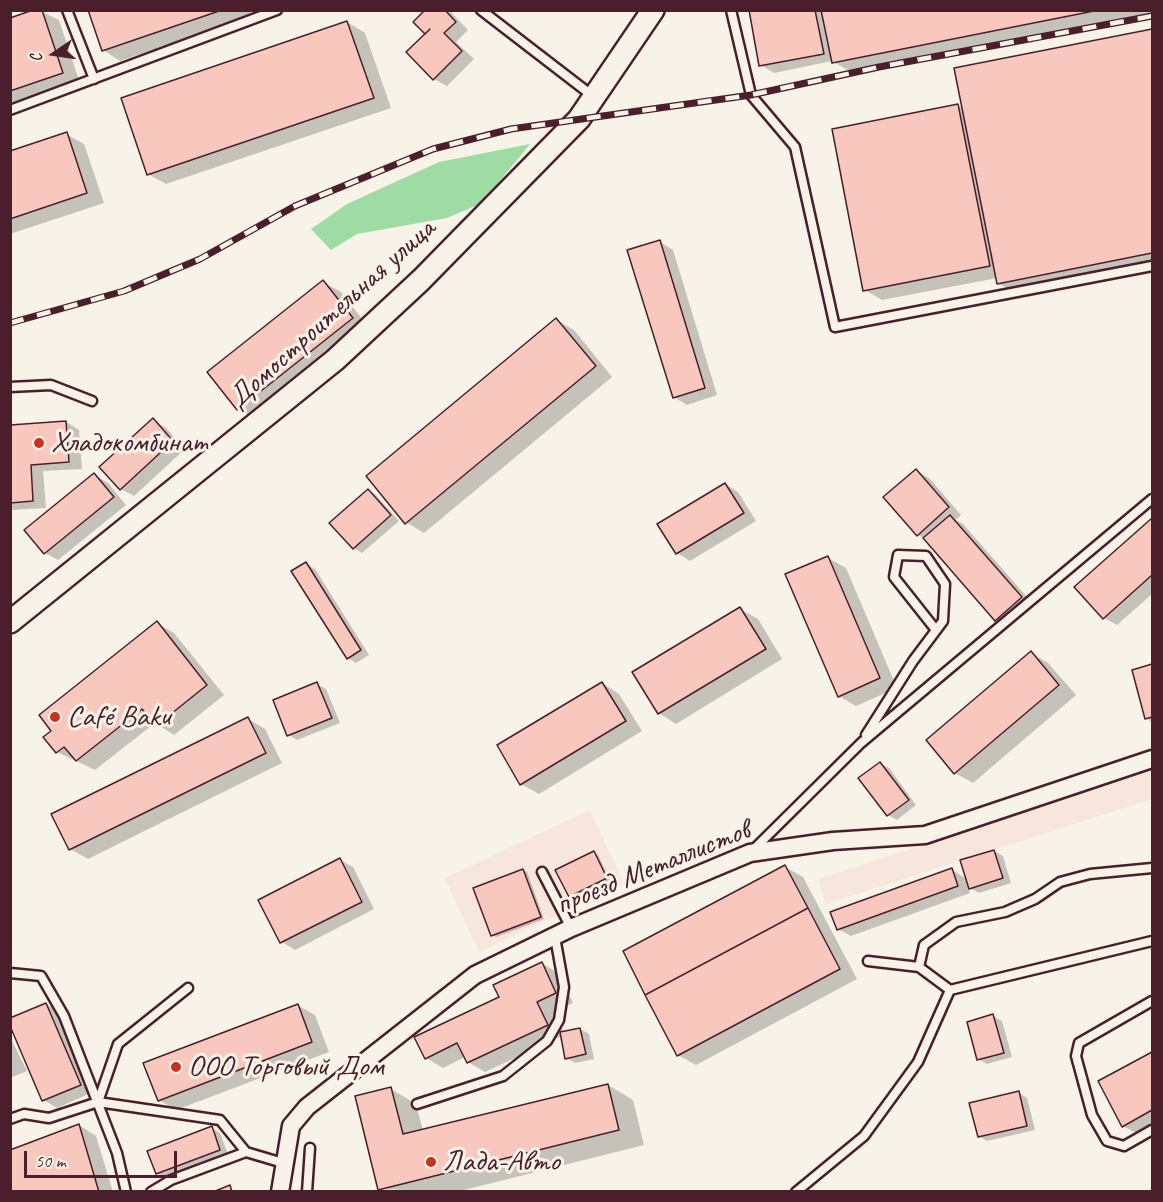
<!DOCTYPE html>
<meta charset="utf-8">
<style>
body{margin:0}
#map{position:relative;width:1163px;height:1202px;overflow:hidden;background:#f7f3e8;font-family:Caveat,sans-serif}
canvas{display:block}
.frame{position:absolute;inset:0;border:12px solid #4a1f2b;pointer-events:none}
.north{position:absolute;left:24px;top:24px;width:60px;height:60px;-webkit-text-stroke:4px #f7f3e8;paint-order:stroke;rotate:257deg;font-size:16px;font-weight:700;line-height:24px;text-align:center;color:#4a1f2b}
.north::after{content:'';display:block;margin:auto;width:21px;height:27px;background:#4a1f2b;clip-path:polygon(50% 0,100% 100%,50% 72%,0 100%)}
.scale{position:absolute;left:24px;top:1151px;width:153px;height:27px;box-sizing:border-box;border:3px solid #4a1f2b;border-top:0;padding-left:8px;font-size:18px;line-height:21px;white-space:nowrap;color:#4a1f2b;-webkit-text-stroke:4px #f7f3e8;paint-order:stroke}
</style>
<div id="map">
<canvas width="1163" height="1202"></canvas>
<div class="frame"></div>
<div class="north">С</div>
<div class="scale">50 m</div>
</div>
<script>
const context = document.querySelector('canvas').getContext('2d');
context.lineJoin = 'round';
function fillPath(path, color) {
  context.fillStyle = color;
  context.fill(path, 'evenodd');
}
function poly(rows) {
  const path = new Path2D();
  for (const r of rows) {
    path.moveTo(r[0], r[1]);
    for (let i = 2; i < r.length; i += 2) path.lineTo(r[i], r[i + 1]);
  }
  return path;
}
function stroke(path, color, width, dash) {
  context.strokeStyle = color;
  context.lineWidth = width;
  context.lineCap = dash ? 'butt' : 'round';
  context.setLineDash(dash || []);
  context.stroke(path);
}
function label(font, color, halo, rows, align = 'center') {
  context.font = font + ' Caveat,sans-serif';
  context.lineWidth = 6;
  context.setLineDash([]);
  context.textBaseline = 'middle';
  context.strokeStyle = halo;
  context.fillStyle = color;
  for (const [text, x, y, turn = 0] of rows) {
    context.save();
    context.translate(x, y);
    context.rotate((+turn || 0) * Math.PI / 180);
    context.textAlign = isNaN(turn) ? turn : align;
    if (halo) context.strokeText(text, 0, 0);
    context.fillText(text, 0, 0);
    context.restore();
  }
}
fillPath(poly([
 [1152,771,1152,799,826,904,818,879],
 [590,810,624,884,479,952,445,878]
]), '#f7e6dc');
fillPath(poly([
 [530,144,482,203,447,218,357,234,331,250,311,229,347,204,439,162]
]), '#9edca4');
fillPath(poly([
 [38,10,59,20,80,83,10,107,10,20],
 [89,10,250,10,252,16,120,61,103,50],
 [427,10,449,10,468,30,456,42,474,59,447,86,434,79,427,34],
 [756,10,1152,10,1152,13,851,72,832,61,774,73,761,65],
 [347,22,365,33,391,108,166,184,148,174],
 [1152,30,1152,266,1016,294,998,283,997,278,882,300,865,290,958,106,964,109,956,69],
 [66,134,84,144,104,203,10,234,10,153],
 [660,242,673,250,717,395,687,405,674,397],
 [323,282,341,292,370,329,256,419,238,409],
 [556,320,574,330,612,377,424,533,406,522],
 [153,420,166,428,185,449,134,496,121,489],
 [66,422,79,430,82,469,43,471,46,508,10,510,10,426],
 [916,471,929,478,961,515,956,520,963,524,1034,605,1009,627,996,620,925,539,918,535],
 [95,475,108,483,126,505,58,560,45,553],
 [725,484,738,492,756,521,690,561,677,553],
 [368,490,376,495,399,521,362,553,354,548],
 [1152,520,1152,594,1117,625,1104,618,1076,587],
 [828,558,846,568,897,688,856,706,839,696],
 [306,564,315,569,369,655,356,663,348,658],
 [740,609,758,619,782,659,676,724,659,713],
 [157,623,174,633,224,695,174,735,155,723,95,770,57,752],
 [1031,653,1048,663,1076,695,973,783,955,773],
 [1152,666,1152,722,1146,718,1134,671],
 [602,683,619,694,642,731,539,794,521,784],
 [317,684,326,689,340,723,297,740,289,735],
 [248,719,265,729,282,763,88,859,70,849],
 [880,763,889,768,916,805,897,820,888,815],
 [994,851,1003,856,1011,883,979,893,968,887,970,893,851,936,838,929,952,870,967,879],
 [594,852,598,855,610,880,574,898,570,896],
 [340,860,353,867,374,909,295,950,282,942,260,900],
 [785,867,803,877,857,979,696,1065,678,1055],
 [523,870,527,872,544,919,496,937,492,935],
 [542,963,559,974,573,1003,554,1012,564,1033,580,1029,589,1034,594,1059,575,1063,567,1058,562,1036,485,1072,468,1062,465,1057,443,1068,426,1058],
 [46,1004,60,1012,93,1092,57,1108,44,1100],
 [297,1005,315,1015,329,1052,176,1110,159,1100],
 [993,1016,1002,1021,1012,1057,987,1064,978,1059],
 [10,1037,27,1071,10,1078],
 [1152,1053,1152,1130,1141,1136,1123,1126,1100,1082],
 [608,1085,633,1100,644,1145,456,1192,379,1189,391,1089,416,1104,423,1131],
 [1019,1093,1027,1098,1035,1130,987,1141,979,1136],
 [79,1125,96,1136,113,1192,10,1192],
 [211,1128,220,1133,228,1154,166,1178,157,1173]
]), '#0003');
const building = poly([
 [33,10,42,10,63,73,10,91,10,18,33,10],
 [88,10,222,10,102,51,88,10],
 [425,10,445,10,456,22,444,33,462,51,433,80,406,52,430,29,425,34,413,22,425,10],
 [749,10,815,10,824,54,759,66,749,10],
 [821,10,1099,10,832,63,821,10],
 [347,21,374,98,147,175,121,98,347,21],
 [1152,29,1152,253,997,284,954,68,1152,29],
 [958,104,990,266,863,291,832,129,958,104],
 [67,132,87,193,10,219,10,151,67,132],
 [660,240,705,388,673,398,627,250,660,240],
 [323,280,353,318,237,410,207,372,323,280],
 [556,318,596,366,405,524,366,476,556,318],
 [153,418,173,441,120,490,99,467,153,418],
 [66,421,69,462,31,465,33,501,10,503,10,425,66,421],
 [916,469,949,507,917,536,883,497,916,469],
 [94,473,114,497,44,554,24,530,94,473],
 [725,483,744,513,676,554,657,524,725,483],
 [368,489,391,515,353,549,329,523,368,489],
 [950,515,1022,597,995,621,923,538,950,515],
 [1152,518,1152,575,1103,619,1074,587,1152,518],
 [828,556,880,678,838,697,785,574,828,556],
 [306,562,361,650,347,659,291,571,306,562],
 [740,607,766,649,658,714,632,672,740,607],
 [157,621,207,685,156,726,142,709,76,761,64,747,56,753,43,737,51,731,39,715,157,621],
 [1031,651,1059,685,954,774,926,740,1031,651],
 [1152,664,1152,717,1145,719,1132,670,1152,664],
 [317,682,332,718,287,736,273,700,317,682],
 [602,682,626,721,520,785,497,745,602,682],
 [248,717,266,753,69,850,51,814,248,717],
 [880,762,909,800,887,816,858,778,880,762],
 [994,850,1003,878,969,889,960,860,994,850],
 [594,851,607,878,569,897,555,870,594,851],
 [340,858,362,902,280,943,258,900,340,858],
 [785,865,808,908,645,995,623,951,785,865],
 [952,868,958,886,837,930,830,912,952,868],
 [523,869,541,917,491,936,473,888,523,869],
 [808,908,840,969,677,1056,645,995,808,908],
 [542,962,556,993,537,1002,548,1025,467,1063,457,1043,425,1059,414,1037,499,997,493,985,542,962],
 [46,1003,81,1085,42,1101,10,1026,10,1018,46,1003],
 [298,1004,312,1042,158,1101,143,1063,298,1004],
 [993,1014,1004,1053,977,1060,967,1022,993,1014],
 [580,1028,586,1054,565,1059,560,1032,580,1028],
 [1152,1052,1152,1110,1122,1127,1098,1081,1152,1052],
 [608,1084,619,1130,378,1190,355,1096,391,1087,403,1134,608,1084],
 [1019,1091,1027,1126,978,1137,969,1103,1019,1091],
 [79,1124,99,1192,10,1192,10,1150,79,1124],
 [212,1126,220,1150,156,1174,147,1151,212,1126],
 [230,1185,232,1192,213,1192,230,1185]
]);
fillPath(building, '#f8c8bf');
stroke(building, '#4a1f2b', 1.5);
const service = poly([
 [67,10,94,79],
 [481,10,594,97],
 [731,10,751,95,795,147,835,327,1152,266],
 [10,110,277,10],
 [10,387,51,385,92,401],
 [866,735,913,661,943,621,945,584,926,556,898,555,894,577,936,630],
 [753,850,861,743,1152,499],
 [542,872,571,928],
 [868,961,919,967,950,990],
 [919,967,924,945,956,922,1005,912,1035,899,1060,882,1090,874,1152,868],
 [10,973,41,976,64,1016,117,1153,126,1192],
 [1152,1001,1079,1043,1076,1056,1092,1115,1107,1141,1124,1146,1152,1130],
 [98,1102,118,1044,188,988],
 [417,1104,503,1076,547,1041,559,1020,564,987,555,937],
 [10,1119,24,1114,49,1118,98,1102,220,1120,246,1152],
 [151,1192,171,1180,246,1152,283,1163],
 [307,1192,310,1148],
 [796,1192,864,1136,918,1062,950,990,1152,941]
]);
const minor = poly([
 [280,1192,291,1126,307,1107,475,975,571,928,750,853,833,841,925,835,1152,759]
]);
const tertiary = poly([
 [10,622,335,360,421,280,579,119,653,10]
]);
stroke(service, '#4a1f2b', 13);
stroke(minor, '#4a1f2b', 21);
stroke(tertiary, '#4a1f2b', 26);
stroke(service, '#f7f3e8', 8);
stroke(minor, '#f7f3e8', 16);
stroke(tertiary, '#f7f3e8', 21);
const rail = poly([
 [10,323,124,291,200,259,295,206,433,149,511,129,751,95,879,67,1152,16]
]);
stroke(rail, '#4a1f2b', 7);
stroke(rail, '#f7f3e8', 4.5, [14]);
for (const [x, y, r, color] of [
 [39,443,6,"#c8321e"],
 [55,717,6,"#c8321e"],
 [176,1067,6,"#c8321e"],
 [431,1162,6,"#c8321e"]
]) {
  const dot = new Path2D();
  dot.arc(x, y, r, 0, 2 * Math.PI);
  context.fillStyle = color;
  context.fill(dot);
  stroke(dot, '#f7f3e8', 2);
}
label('30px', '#4a1f2b', '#f7f3e8', [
 ["Домостроительная улица",332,314,-42],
 ["проезд Металлистов",653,868,-22]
]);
label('30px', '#4a1f2b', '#f7f3e8', [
 ["Хладокомбинат",51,443],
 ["Café Baku",67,717],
 ["ООО Торговый Дом",188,1067],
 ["Лада-Авто",443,1162]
], 'left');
</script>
